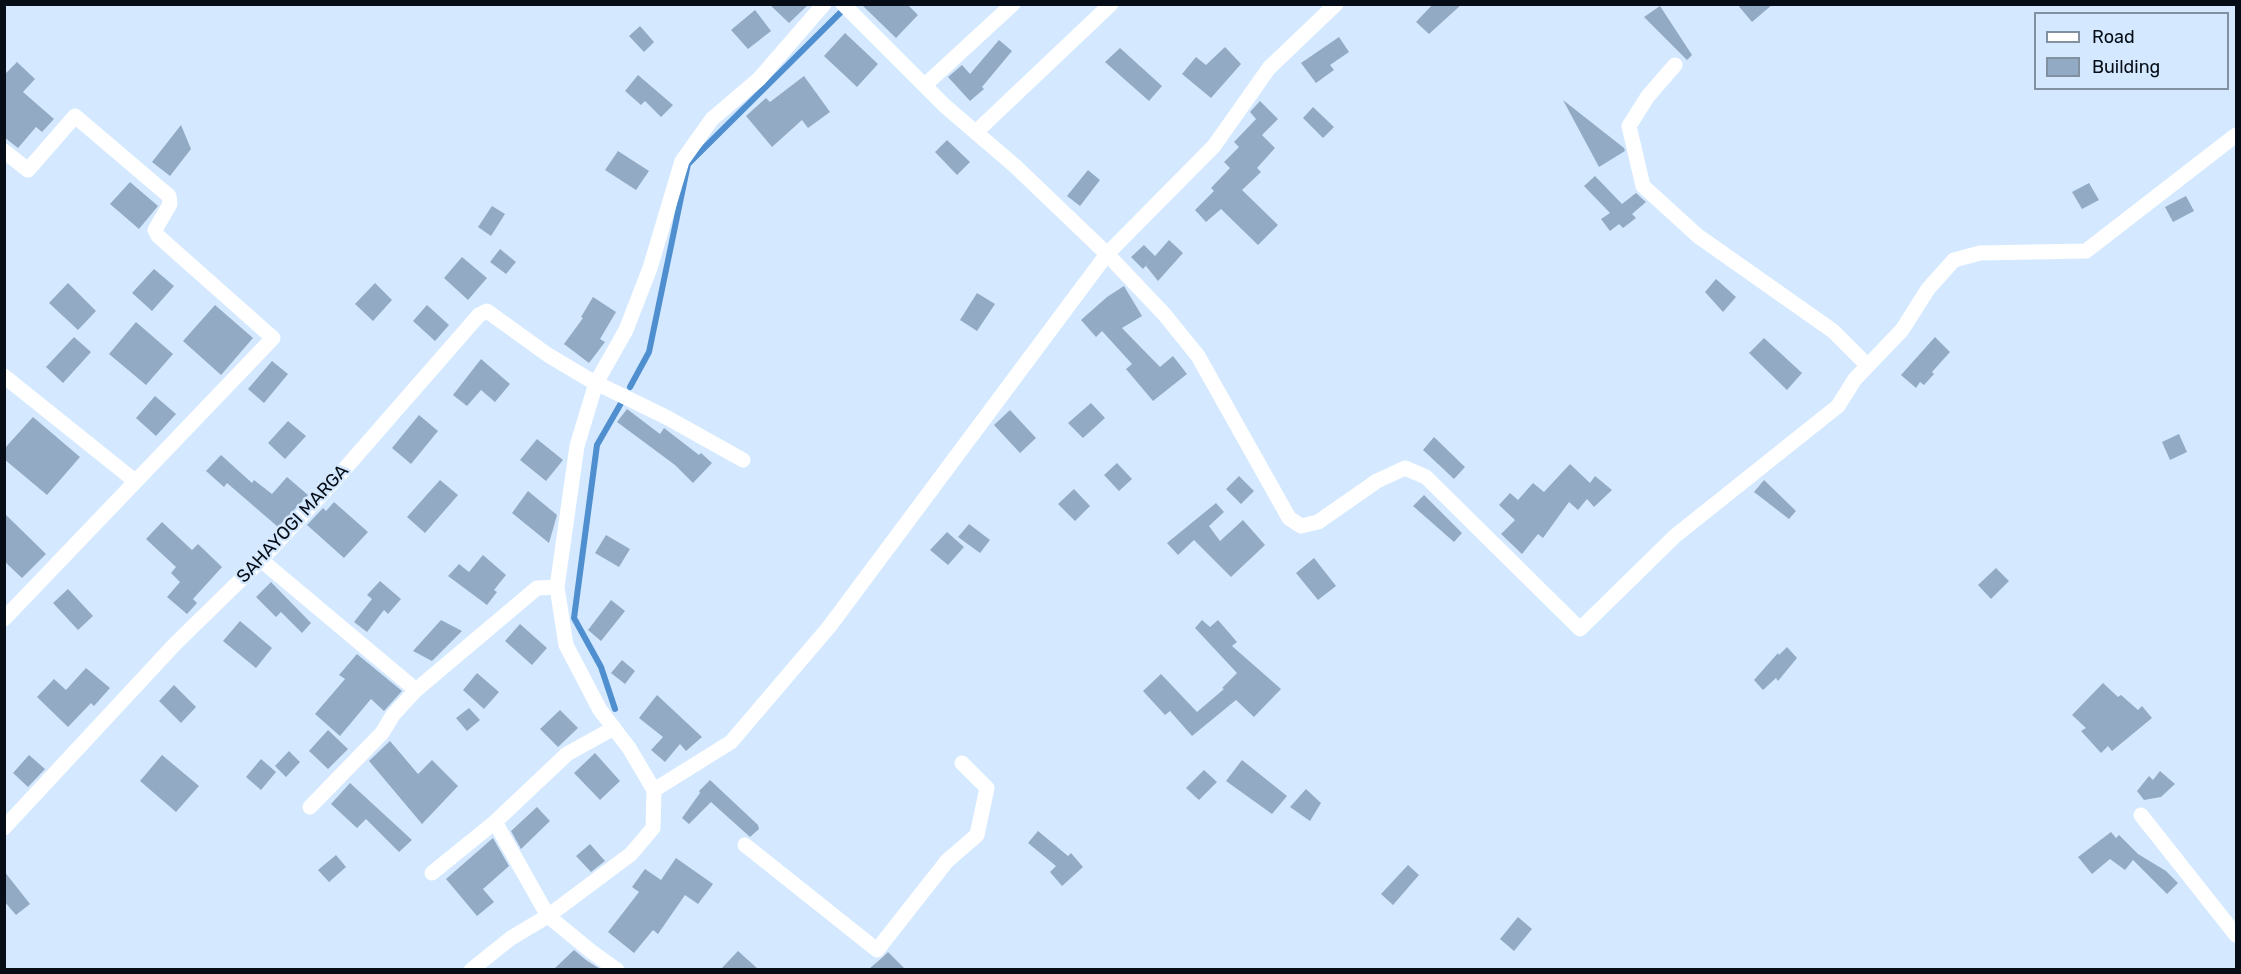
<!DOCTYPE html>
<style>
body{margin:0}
#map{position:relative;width:2241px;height:974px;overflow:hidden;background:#d4e9ff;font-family:Rubik,sans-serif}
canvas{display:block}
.frame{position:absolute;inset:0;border:6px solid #060d16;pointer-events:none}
.legend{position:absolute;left:2034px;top:12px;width:195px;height:78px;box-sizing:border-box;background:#d4e9ff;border:2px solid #8291a2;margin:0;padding:8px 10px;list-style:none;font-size:18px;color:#060d16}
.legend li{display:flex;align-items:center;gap:12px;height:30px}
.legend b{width:30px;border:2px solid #8291a2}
</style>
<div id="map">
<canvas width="2241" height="974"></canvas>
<div class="frame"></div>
<ul class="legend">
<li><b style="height:8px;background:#fff"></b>Road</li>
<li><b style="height:16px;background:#92aac4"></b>Building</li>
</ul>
</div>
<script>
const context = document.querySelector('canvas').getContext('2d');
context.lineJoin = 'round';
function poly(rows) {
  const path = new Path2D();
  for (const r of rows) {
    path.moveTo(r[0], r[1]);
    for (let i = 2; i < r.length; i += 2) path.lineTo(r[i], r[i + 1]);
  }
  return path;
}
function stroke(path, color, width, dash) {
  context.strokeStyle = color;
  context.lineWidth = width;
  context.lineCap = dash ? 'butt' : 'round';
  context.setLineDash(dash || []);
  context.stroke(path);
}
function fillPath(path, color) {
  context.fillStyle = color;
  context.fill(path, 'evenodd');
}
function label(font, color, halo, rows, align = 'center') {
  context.font = font + ' Rubik,sans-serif';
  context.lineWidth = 5;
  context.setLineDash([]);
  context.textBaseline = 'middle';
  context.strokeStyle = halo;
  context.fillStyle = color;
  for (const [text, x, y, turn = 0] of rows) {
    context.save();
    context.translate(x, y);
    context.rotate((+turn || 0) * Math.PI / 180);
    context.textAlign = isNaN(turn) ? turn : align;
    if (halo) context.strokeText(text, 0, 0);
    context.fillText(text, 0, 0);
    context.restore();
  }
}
stroke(poly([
 [630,387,649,352,688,164,841,12],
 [615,709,601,667,574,618,597,445,624,398]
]), '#508fcf', 6);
fillPath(poly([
 [769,4,809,4,789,23],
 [861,4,907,4,918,15,896,38],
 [1433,4,1462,4,1429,34,1416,22],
 [1737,4,1773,4,1752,22],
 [1660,6,1692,55,1687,60,1644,17],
 [755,10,771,31,748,49,731,30],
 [640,26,654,42,644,52,629,36],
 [845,33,878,64,857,87,824,56],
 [1339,37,1349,52,1330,65,1334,70,1316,83,1301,63],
 [999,40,1012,51,982,87,984,89,970,101,948,77,962,65,970,74],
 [1225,47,1241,64,1211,98,1182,74,1196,57,1206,65],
 [1120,48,1162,86,1149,101,1105,62],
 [17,62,35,79,23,92,54,119,42,132,36,127,18,148,4,137,4,75],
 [638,75,673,105,661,117,645,101,641,105,625,91],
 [804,76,830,112,808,128,802,120,772,147,746,116,766,98,770,102],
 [1563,100,1624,148,1625,151,1599,167],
 [1260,101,1278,119,1262,135,1275,148,1257,168,1261,172,1242,190,1278,225,1258,245,1221,209,1206,222,1195,210,1214,191,1211,188,1230,168,1224,162,1239,147,1234,142,1256,119,1250,112],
 [1313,107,1334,127,1323,138,1303,118],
 [181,125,191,149,170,176,152,162],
 [947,140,970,162,957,175,935,152],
 [618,151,649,171,636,190,605,170],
 [1088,170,1100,180,1080,206,1067,196],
 [1595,176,1622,204,1636,193,1646,202,1632,214,1636,218,1623,228,1619,224,1610,231,1601,219,1610,213,1584,186],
 [130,182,158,206,139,229,110,204],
 [2089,183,2099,200,2082,209,2072,192],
 [2186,196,2194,211,2173,222,2165,207],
 [492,206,505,214,491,236,478,227],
 [1169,240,1183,253,1158,281,1146,266,1152,259,1143,269,1131,257,1144,245,1155,256],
 [500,249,516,262,506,274,490,262],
 [462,257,487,278,468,300,444,278],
 [154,269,174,286,152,311,132,293],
 [1716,279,1736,297,1723,312,1705,292],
 [68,283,96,311,78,330,49,303],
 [375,283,392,300,373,321,355,304],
 [1124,286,1142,316,1122,328,1160,367,1173,356,1187,374,1153,401,1126,369,1132,364,1102,331,1096,337,1081,320,1107,297],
 [977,293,995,304,977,331,960,320],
 [593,297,616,312,600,339,605,342,589,363,564,344,583,318,581,317],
 [215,305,253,338,221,375,183,341],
 [427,305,449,325,435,341,413,321],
 [136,322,173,354,146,385,109,354],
 [74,337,91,352,63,383,46,367],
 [1935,337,1950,352,1932,372,1934,374,1924,385,1920,382,1916,388,1901,375],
 [1764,338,1802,373,1787,390,1749,353],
 [481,359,510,384,495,402,481,390,467,406,453,395],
 [272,361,288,374,264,403,248,389],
 [155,396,176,414,156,436,136,418],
 [1091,403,1105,418,1083,438,1068,423],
 [627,409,660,434,664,428,699,455,701,453,712,463,693,483,675,465,617,422],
 [1010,410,1036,438,1020,453,994,425],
 [419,415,438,431,411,464,392,448],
 [33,417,80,457,47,495,4,459,4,449],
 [288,421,306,436,285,459,268,443],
 [2179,434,2187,452,2170,460,2162,442],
 [1434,437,1465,467,1454,479,1423,450],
 [537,439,563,460,546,481,520,460],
 [221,455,252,483,254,480,272,494,287,477,308,495,278,527,227,483,224,487,206,471],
 [1117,463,1132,479,1119,491,1104,475],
 [1570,464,1590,483,1595,476,1612,490,1594,507,1587,499,1578,510,1569,502,1543,538,1538,534,1522,554,1501,534,1515,520,1499,505,1510,493,1518,500,1533,483,1544,492],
 [1239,476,1254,491,1241,504,1226,489],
 [440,480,458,495,425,533,407,517],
 [1764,480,1796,511,1789,519,1754,492],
 [1074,489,1090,506,1075,521,1058,504],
 [528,491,557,515,549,543,512,513],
 [1424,495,1462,533,1454,542,1413,506],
 [334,502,368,532,344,558,307,525,323,508,326,511],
 [1216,503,1224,512,1209,526,1220,541,1243,520,1265,545,1231,577,1194,540,1178,555,1167,543],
 [4,513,46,554,22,578,4,561],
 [162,522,192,550,198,544,222,567,193,599,197,603,187,614,167,597,180,582,171,573,176,567,146,539],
 [969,524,990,540,980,553,958,537],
 [947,532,964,547,948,565,930,550],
 [606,535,630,549,619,567,595,553],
 [483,555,506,575,494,590,497,592,487,605,448,576,459,564,469,572],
 [1314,558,1336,586,1318,600,1296,573],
 [1996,568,2009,581,1991,599,1978,585],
 [380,581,401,599,388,614,384,610,367,632,354,622,372,599,367,595],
 [271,582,311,623,302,633,281,612,276,617,256,597],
 [68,589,93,616,78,630,53,603],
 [611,600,625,611,601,641,588,630],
 [441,620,462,631,432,661,413,651],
 [1202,620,1210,627,1218,620,1237,642,1232,646,1281,689,1254,717,1236,700,1192,736,1170,711,1165,715,1143,691,1161,674,1197,712,1224,689,1222,688,1237,673,1195,628],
 [240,621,272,648,256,668,223,641],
 [520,624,547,648,532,665,505,641],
 [1787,647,1797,658,1778,681,1776,678,1763,690,1754,680,1778,653,1779,655],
 [357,654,402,691,384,711,371,699,340,736,315,714,345,679,339,675],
 [622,660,635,671,625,684,611,673],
 [86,668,110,688,94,706,91,703,68,727,37,697,54,679,66,690],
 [477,673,499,692,484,709,463,690],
 [2103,683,2118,697,2121,695,2138,710,2142,706,2152,718,2112,751,2108,746,2101,753,2081,731,2086,728,2072,715],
 [174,685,196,707,181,723,159,701],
 [657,695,702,737,686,751,680,744,665,762,651,750,663,737,639,718],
 [469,708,480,720,467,731,456,718],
 [560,710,578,728,558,747,540,729],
 [328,730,348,749,328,769,309,751],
 [390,741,418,774,432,760,458,786,422,824,369,761],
 [289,751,300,762,286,777,275,766],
 [595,753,620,781,600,800,574,773],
 [29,755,45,769,28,787,13,773],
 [162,755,199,786,176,812,140,781],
 [261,759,276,772,261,790,246,777],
 [1242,760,1287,796,1272,814,1226,781],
 [1204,770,1217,782,1199,800,1186,788],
 [2160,771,2175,784,2161,797,2144,800,2137,791,2149,776,2153,780],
 [710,780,758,825,759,829,750,837,711,802,689,824,682,818,700,793,699,791],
 [350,783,412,840,399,852,366,819,357,828,331,804],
 [1306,789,1321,803,1310,821,1290,807],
 [537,807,550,821,521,849,511,831],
 [1038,831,1068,856,1071,853,1083,867,1062,886,1050,872,1056,866,1028,843],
 [2111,832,2116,838,2119,835,2138,854,2166,871,2178,883,2167,894,2133,860,2125,870,2110,859,2092,874,2078,857],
 [493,838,509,866,483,889,494,902,477,916,446,879],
 [590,844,605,861,591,872,576,856],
 [336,855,346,867,329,882,318,870],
 [676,858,713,884,698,904,685,895,658,934,653,930,634,953,608,932,639,892,632,887,645,869,661,880],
 [1408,865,1419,875,1393,905,1381,894],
 [4,871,30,904,16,915,4,901],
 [1518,917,1532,929,1514,951,1500,939],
 [574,950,586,960,600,969,554,969],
 [738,951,758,969,721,969],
 [888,952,905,969,869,969,884,956]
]), '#92aac4');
stroke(poly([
 [843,4,945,106,1015,166,1107,254,1164,314,1198,356,1289,518,1301,526,1318,522,1377,481,1405,468,1426,477,1580,629,1675,536,1838,406,1855,379,1902,330,1928,289,1954,260,1980,253,2086,251,2236,135],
 [1675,65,1648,96,1629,126,1643,186,1698,236,1833,331,1867,365],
 [925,85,1013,4],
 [976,132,1111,4],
 [4,151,28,170,75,116,169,196,170,204,155,230,158,236,273,338,4,619],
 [4,376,135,481],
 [261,560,416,690,537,588,557,587],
 [654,790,731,742,829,627,1107,254,1214,146,1269,68,1336,4],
 [310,807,382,733,393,715,416,690],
 [2141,815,2236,935],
 [495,822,548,916,592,952,617,970],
 [4,828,175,644,261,560,335,480,479,315,487,311,548,355,590,380,666,417,743,460],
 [745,845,877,950,947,861,977,835,987,788,962,763],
 [432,873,495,822,567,754,614,728],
 [471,970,511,938,548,916,631,854,653,828,654,790,629,748,600,710,566,645,557,587,577,446,596,383,626,330,650,268,682,161,712,119,759,79,824,4]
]), '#fff', 15);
label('18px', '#060d16', '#d4e9ff', [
 ["SAHAYOGI MARGA",293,524,-47]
]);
</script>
